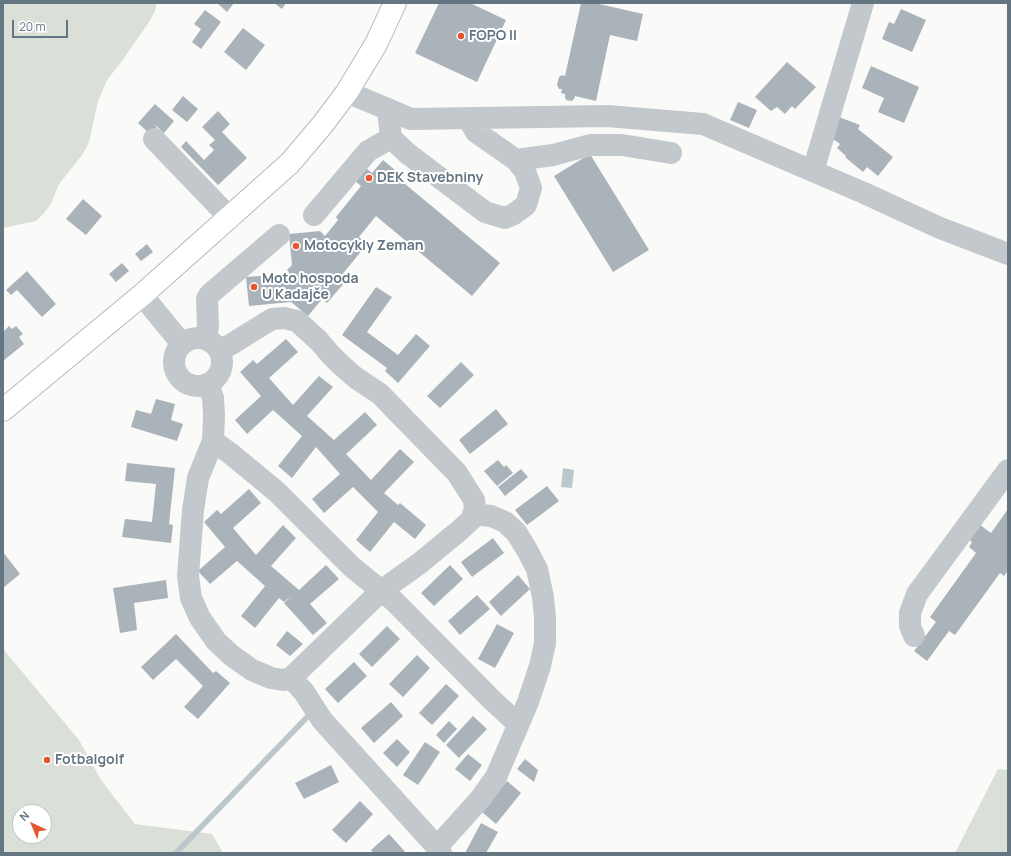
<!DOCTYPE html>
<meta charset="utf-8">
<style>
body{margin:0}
#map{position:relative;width:1011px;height:856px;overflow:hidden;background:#fafaf8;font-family:Manrope,sans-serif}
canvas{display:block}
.frame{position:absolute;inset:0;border:4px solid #657683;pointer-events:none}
.north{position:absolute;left:12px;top:804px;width:40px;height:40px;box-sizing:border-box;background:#fff;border:1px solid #c1c8cd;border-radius:50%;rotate:316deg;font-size:11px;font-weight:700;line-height:16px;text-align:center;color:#657683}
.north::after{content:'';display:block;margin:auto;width:14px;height:18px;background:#e4572e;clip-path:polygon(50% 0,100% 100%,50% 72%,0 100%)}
.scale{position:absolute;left:12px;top:20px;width:56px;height:18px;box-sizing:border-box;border:2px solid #657683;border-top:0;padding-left:5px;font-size:12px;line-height:14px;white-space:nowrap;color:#657683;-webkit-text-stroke:3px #fff;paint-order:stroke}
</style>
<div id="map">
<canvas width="1011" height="856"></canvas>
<div class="frame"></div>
<div class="north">N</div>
<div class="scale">20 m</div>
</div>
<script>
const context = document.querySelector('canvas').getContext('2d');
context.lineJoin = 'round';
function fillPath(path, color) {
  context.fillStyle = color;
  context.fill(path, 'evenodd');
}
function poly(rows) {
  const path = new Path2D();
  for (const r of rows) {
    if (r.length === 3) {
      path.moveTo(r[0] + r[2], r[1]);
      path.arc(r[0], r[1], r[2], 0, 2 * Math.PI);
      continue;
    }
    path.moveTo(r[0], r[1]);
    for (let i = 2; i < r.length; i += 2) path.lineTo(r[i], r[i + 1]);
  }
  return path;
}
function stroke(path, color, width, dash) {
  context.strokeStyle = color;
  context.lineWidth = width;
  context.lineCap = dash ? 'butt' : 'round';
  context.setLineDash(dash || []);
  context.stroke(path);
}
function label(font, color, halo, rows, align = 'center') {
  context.font = font + ' Manrope,sans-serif';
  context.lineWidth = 4;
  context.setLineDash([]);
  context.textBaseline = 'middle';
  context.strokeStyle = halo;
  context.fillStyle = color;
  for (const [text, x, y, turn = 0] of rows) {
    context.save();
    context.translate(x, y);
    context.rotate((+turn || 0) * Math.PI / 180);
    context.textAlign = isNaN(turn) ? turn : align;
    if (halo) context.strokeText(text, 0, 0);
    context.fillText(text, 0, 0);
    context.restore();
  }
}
fillPath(poly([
 [3,3,157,3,155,11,149,22,122,61,107,80,98,101,89,142,83,154,59,184,51,204,44,213,36,221,3,228],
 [3,649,79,740,101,780,135,824,212,834,223,853,3,853],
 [20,812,44,812,44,836,20,836],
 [998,769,1008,770,1008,853,955,853]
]), '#dadfd7');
fillPath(poly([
 [563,468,574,470,572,488,561,487]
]), '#bbc7cb');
stroke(poly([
 [176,853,312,712]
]), '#bbc7cb', 5.5);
fillPath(poly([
 [217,3,234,3,227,12],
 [274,3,286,3,282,9],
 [439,3,470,3,506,20,477,82,415,53],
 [581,3,595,3,643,14,637,41,610,35,596,101,575,96,574,99,572,101,566,100,565,97,565,94,561,93,562,89,559,89,557,85,559,77,562,75,565,76],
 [901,9,926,20,912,52,882,39,889,22,894,24],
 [205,10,221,22,201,49,192,42,201,29,194,24],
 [243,28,265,45,246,70,224,52],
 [787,62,816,87,795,109,792,106,785,114,777,107,771,111,755,97],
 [871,66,919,87,904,123,878,112,884,98,862,88],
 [183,96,198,109,187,122,172,110],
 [738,102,757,110,749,128,730,120],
 [155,104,174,121,164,133,154,124,157,128,151,135,138,123],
 [218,111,230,124,222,132,247,158,218,185,181,147,186,141,204,160,214,150,209,145,215,140,202,127],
 [839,117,860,125,858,129,893,157,878,176,867,167,863,172,845,157,846,156,837,148,840,144,833,139],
 [590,154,649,250,613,272,554,176],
 [383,160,395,170,392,173,500,263,472,296,376,216,359,237,367,244,341,276,346,281,327,303,322,299,308,316,291,302,249,306,246,277,288,274,289,272,287,270,292,265,289,234,320,231,325,236,338,220,336,217,361,186,355,181,366,168,372,173],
 [83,199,102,216,86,235,66,219],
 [147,244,153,252,141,261,135,254],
 [122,263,129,271,116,282,109,274],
 [27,271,56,304,42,317,17,290,11,295,6,290],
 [376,287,392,297,367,332,398,355,416,334,430,346,398,383,385,371,387,368,342,335],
 [9,326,12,329,16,326,23,334,19,337,24,344,3,361,3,332],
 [286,339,298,352,269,378,293,405,319,376,333,387,307,416,334,440,365,412,377,425,343,457,346,454,371,480,400,449,414,462,384,493,398,505,400,503,426,525,415,539,394,522,370,552,356,540,378,512,353,487,324,513,312,499,340,474,316,447,292,478,278,466,302,436,273,410,247,434,235,420,261,396,240,372,253,360,257,364],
 [461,362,474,375,440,408,427,396],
 [156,399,175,404,171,420,183,424,177,441,131,427,136,410,151,414],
 [496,409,508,424,470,454,459,440],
 [498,460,504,467,506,465,513,473,497,486,484,471],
 [127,463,175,468,169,524,173,525,171,543,122,537,125,519,152,522,156,484,125,481],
 [521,469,528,477,505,496,498,487],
 [547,486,559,501,527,525,515,510],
 [249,489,261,503,233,528,256,555,283,525,296,538,271,566,299,590,326,565,339,579,310,604,327,623,313,635,284,603,292,595,284,602,279,598,255,628,241,616,265,586,237,561,210,584,198,571,225,547,204,522,217,510,221,514],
 [1008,509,1008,571,1004,576,1000,573,955,635,949,631,927,661,914,651,936,622,930,617,976,553,969,547,972,542,965,537,976,522,991,533],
 [493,538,504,553,472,577,461,562],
 [3,552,20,574,3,588],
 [450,565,463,579,434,606,421,593],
 [518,575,530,589,501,616,489,602],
 [166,580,168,598,134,603,137,630,120,633,113,588],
 [477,595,490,609,460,635,448,621],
 [497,624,514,633,495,668,478,659],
 [387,626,400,639,372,667,359,654],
 [287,631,303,644,290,656,276,645],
 [176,634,213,673,216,671,230,683,198,719,184,707,203,686,176,659,153,680,141,667],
 [417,655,430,668,403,697,389,684],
 [354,662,367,676,338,703,325,689],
 [446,684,459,696,432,725,419,713],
 [391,702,403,716,374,743,361,728],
 [473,716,487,729,459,758,446,745],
 [449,721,457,729,444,743,436,735],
 [397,739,410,752,397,767,383,753],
 [425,742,440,752,418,785,403,775],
 [468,754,482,765,470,781,455,769],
 [525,759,538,770,534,782,517,769],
 [331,765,339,782,304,799,295,783],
 [507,781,521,793,496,824,482,812],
 [360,801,373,814,346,843,332,830],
 [481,823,498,832,486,853,465,853],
 [389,834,399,845,406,853,373,853,371,850]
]), '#aab3b9');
const major = poly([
 [3,410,142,295,290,163,323,124,347,92,376,44,395,3]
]);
stroke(major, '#b5babe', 24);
stroke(poly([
 [347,92,411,119,607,116,703,124,864,193,940,228,1008,254],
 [388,109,391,138,407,153,485,212,505,218,514,214,526,205,531,188,525,171,516,160,476,132,468,118],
 [154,139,230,218],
 [516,160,553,155,590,145,622,145,671,153],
 [813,171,863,3],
 [314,215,368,151,391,138],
 [142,295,182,344],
 [198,362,24],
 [205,339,208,327,207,299,210,294,279,235],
 [208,384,213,398,214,415,213,441,198,478,193,510,188,576,191,598,200,618,216,641,231,655,252,670,271,678,283,680,291,678,381,591,420,563,460,530,472,519,475,510,474,500,457,473,380,394,356,378,340,364,330,354,319,341,297,321,284,318,272,319,230,345,219,349],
 [213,441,231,454,277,492,352,567,394,601,492,700,518,724],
 [914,636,910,626,910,613,917,594,1008,470],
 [291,678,304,692,322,720,437,847,441,853],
 [437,847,481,798,496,777,528,702,540,666,545,643,545,617,543,597,537,569,527,550,516,532,505,522,491,516,473,514]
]), '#c3c8cc', 22);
stroke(major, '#fff', 22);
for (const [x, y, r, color] of [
 [461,36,4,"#e4572e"],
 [369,178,4,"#e4572e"],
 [296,246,4,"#e4572e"],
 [254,287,4,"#e4572e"],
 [47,760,4,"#e4572e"]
]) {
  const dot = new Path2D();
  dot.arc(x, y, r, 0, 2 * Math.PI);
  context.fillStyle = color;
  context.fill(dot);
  stroke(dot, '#fff', 1.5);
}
label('bold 14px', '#657683', '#fff', [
 ["FOPO II",469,36],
 ["DEK Stavebniny",377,178],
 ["Motocykly Zeman",304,246],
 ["Moto hospoda",262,279],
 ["U Kadajče",262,295],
 ["Fotbalgolf",55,760]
], 'left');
</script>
